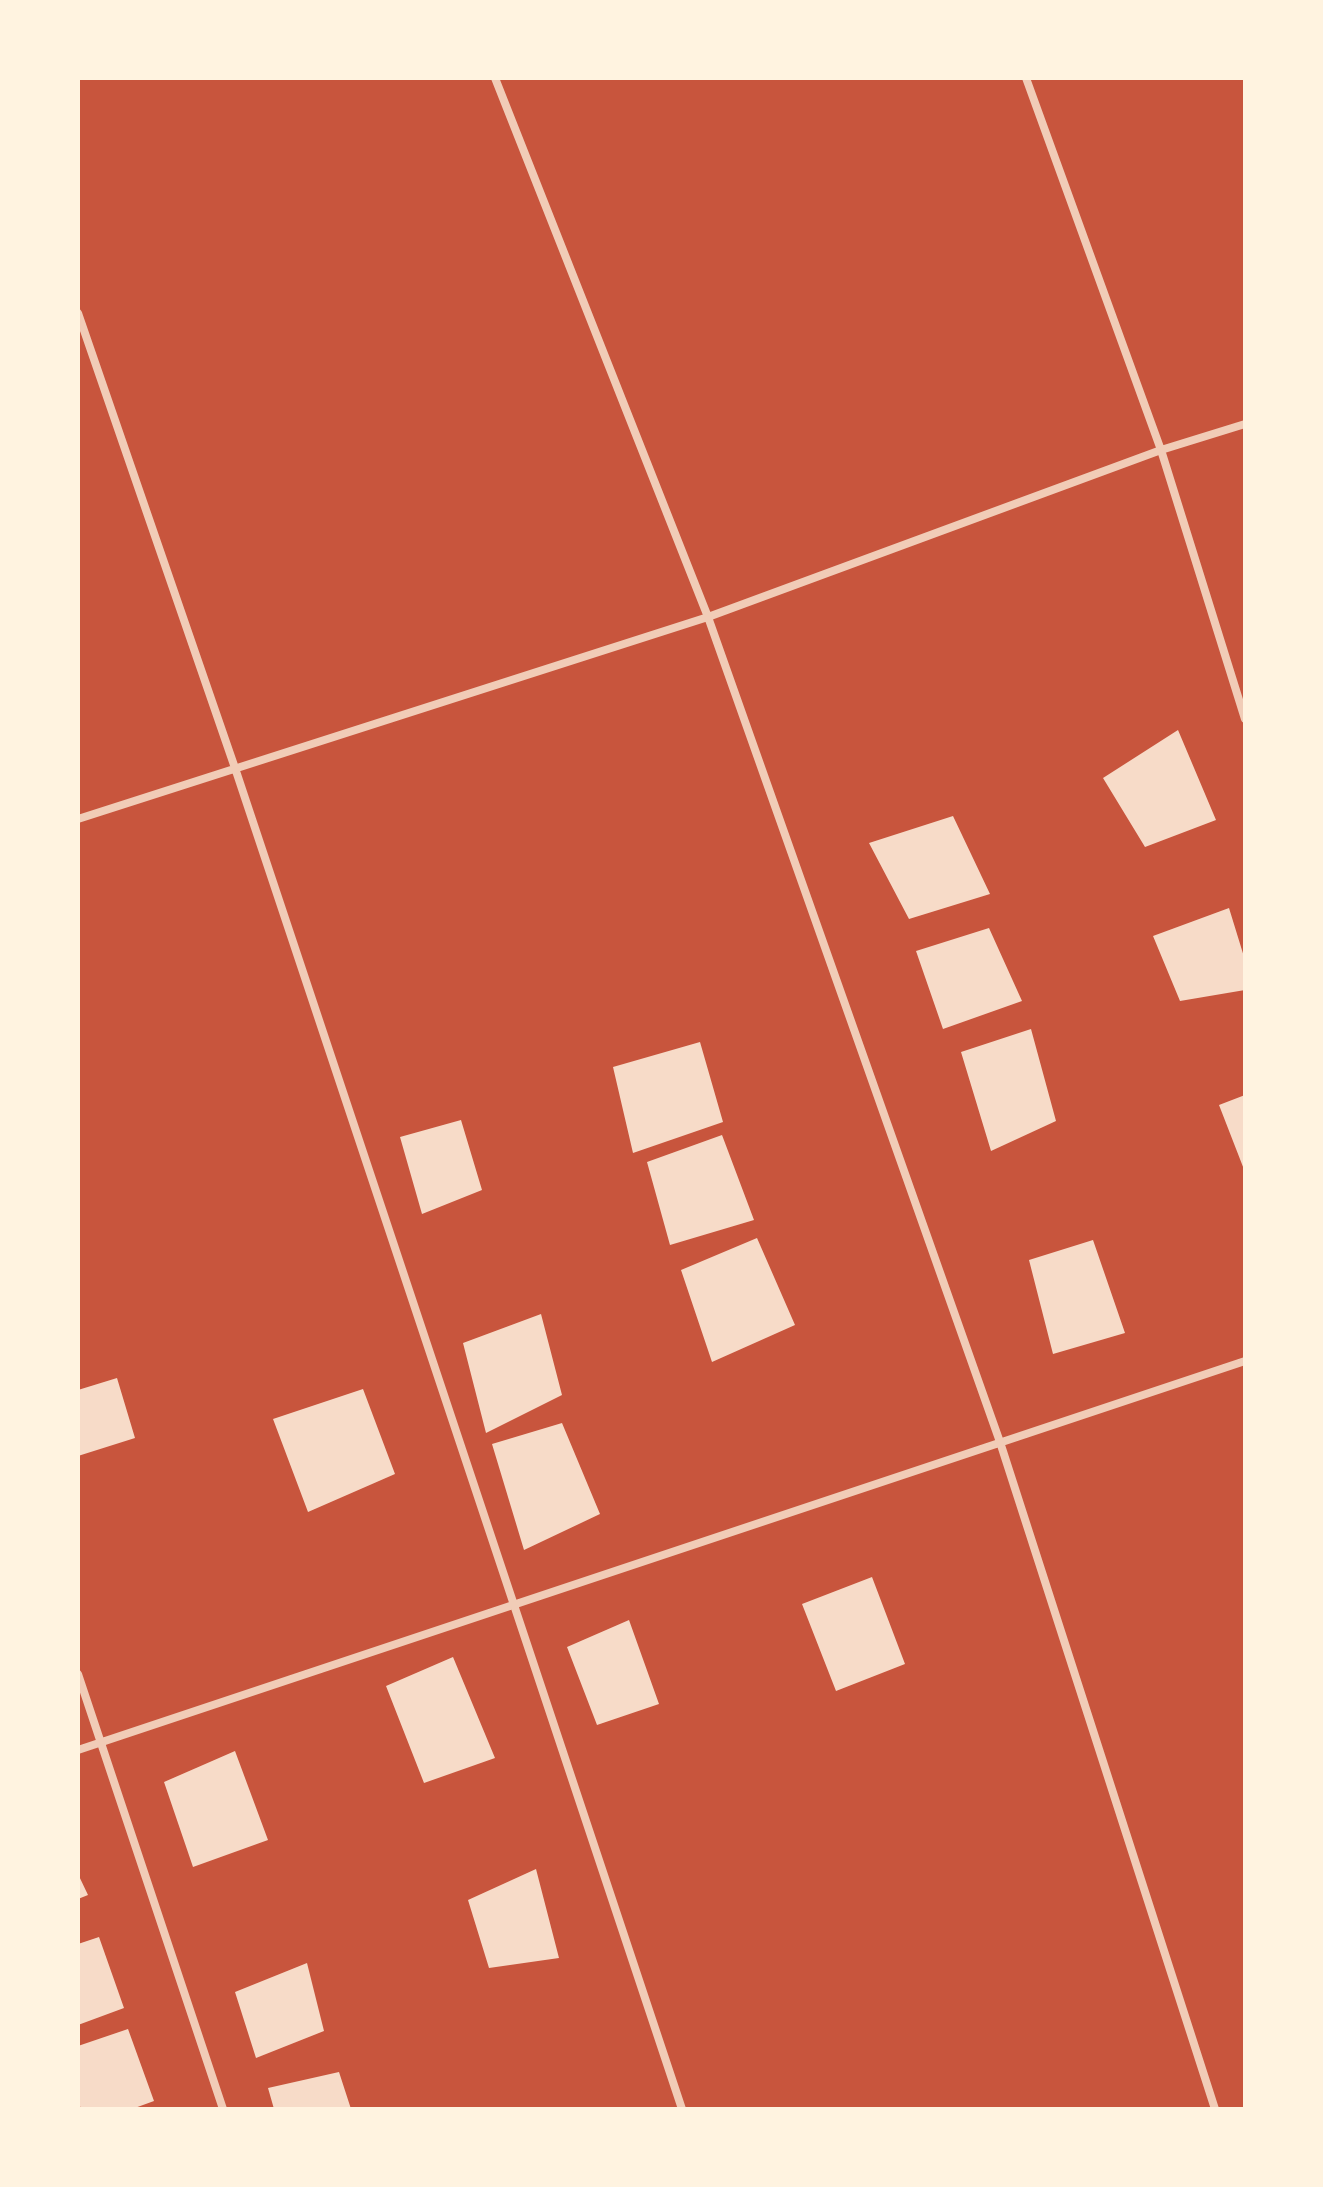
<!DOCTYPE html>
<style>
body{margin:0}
#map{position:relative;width:1323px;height:2187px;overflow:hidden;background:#c8553d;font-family:Mulish,sans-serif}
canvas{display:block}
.frame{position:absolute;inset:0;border:80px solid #fff3e0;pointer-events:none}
</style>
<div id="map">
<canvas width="1323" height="2187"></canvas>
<div class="frame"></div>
</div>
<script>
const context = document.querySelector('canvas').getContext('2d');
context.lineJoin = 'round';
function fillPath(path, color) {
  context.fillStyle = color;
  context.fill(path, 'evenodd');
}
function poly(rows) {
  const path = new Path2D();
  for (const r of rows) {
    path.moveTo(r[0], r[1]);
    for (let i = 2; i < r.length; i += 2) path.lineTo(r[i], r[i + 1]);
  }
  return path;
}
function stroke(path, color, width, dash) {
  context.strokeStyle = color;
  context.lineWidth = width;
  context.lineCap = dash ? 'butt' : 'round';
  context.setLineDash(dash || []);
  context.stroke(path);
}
fillPath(poly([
 [1178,730,1216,820,1145,847,1103,778],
 [953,816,990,894,909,919,869,843],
 [1229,908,1245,960,1245,990,1180,1001,1153,936],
 [989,928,1022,1001,943,1029,916,951],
 [1031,1029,1056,1121,991,1151,961,1052],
 [700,1042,723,1122,633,1153,613,1067],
 [1245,1095,1245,1172,1219,1105],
 [461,1120,482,1190,422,1214,400,1137],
 [722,1135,754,1220,670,1245,647,1162],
 [757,1238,795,1325,712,1362,681,1270],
 [1093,1240,1125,1333,1053,1354,1029,1260],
 [541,1314,562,1395,486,1433,463,1343],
 [117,1378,135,1438,78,1456,78,1390],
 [363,1389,395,1474,308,1512,273,1419],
 [562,1423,600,1514,524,1550,492,1444],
 [872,1577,905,1664,836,1691,802,1604],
 [629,1620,659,1704,597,1725,567,1647],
 [453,1657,495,1758,424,1783,386,1686],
 [235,1751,268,1840,193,1867,164,1782],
 [536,1869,559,1958,489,1968,468,1900],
 [78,1874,88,1895,78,1899],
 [99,1937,124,2008,78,2025,78,1944],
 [307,1963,324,2031,256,2058,235,1992],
 [128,2029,154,2101,132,2109,81,2109,78,2100,78,2046],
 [339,2072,351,2109,274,2109,268,2088]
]), '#f7dbc8');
stroke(poly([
 [495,78,708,617,1000,1442,1215,2109],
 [1026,78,1161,450,1245,719],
 [78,313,235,768,682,2109],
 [78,819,708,617,1161,450,1245,424],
 [78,1674,223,2109],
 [78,1750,1245,1361]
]), '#f1ccb7', 8);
</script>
